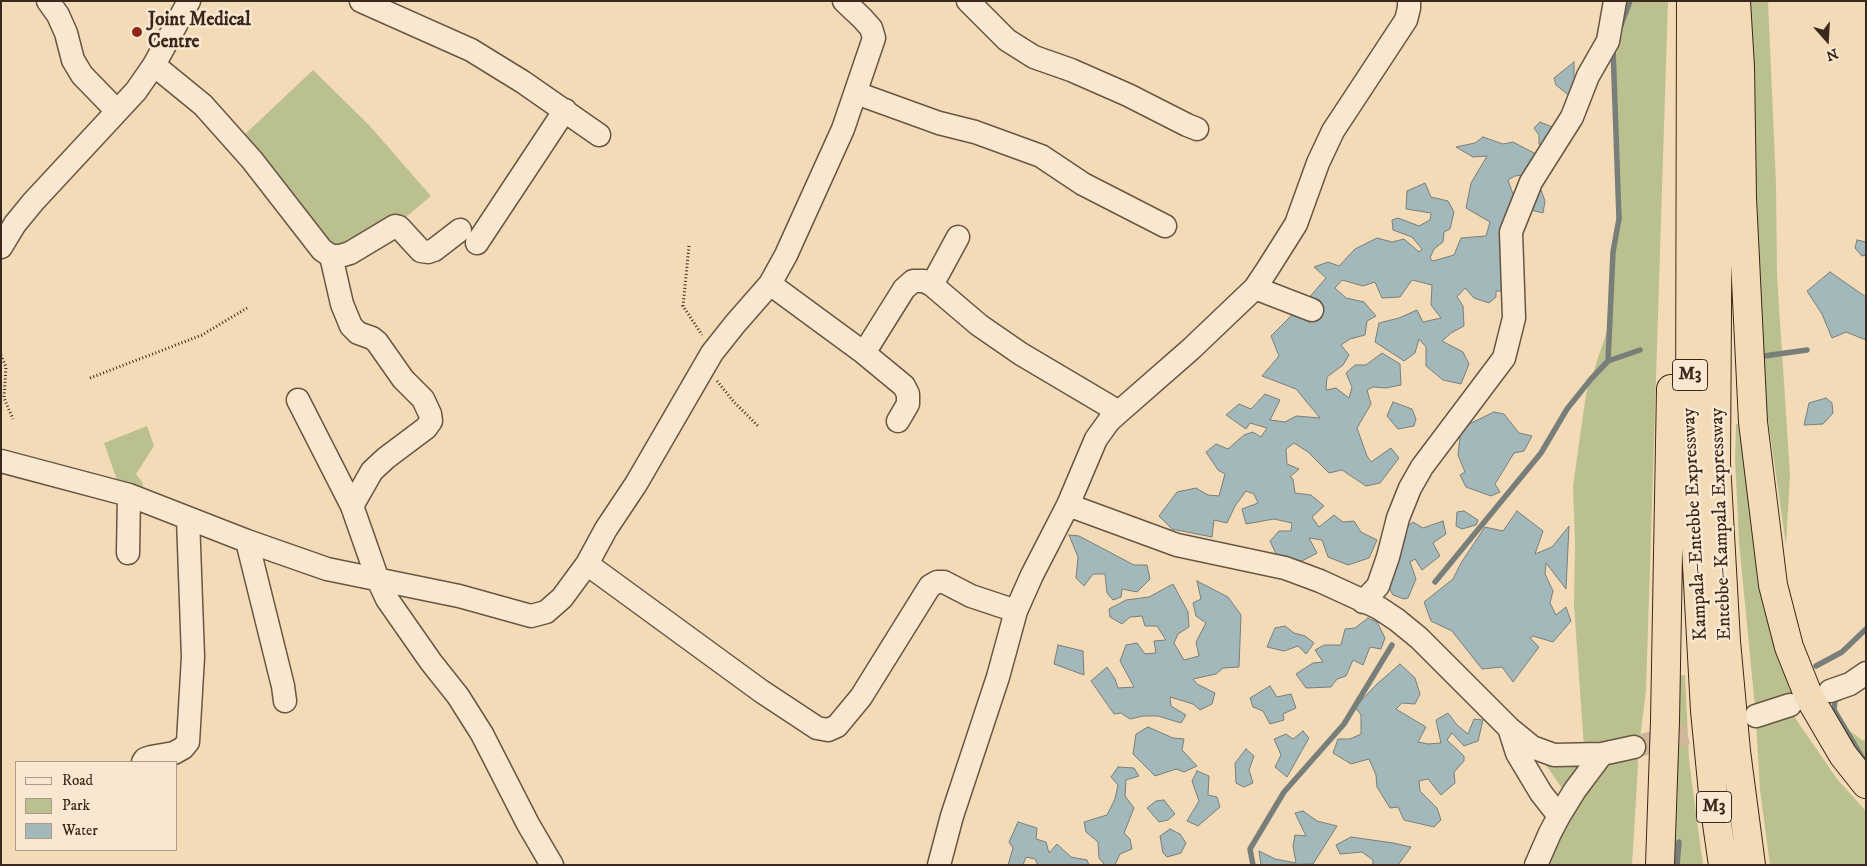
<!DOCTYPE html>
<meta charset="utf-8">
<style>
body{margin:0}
#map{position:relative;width:1867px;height:866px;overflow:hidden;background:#f4dbb8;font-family:"IM FELL DW Pica",serif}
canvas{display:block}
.frame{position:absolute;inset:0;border:2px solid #39281b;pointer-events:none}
.legend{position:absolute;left:15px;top:761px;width:162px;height:90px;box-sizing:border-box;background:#f8e8d1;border:1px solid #ac9b88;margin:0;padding:6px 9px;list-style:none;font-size:15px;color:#39281b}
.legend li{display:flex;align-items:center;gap:10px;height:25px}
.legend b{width:25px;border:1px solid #ac9b88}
.north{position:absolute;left:1802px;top:15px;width:50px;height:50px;-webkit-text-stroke:4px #f8e8d1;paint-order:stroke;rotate:161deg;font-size:14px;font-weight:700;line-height:20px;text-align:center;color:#39281b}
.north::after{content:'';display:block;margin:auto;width:18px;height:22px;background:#39281b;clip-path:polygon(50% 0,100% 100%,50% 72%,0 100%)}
</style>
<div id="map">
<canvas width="1867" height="866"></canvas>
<div class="frame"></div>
<ul class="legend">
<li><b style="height:6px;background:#f8e8d1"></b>Road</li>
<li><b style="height:14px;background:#bbc08f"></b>Park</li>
<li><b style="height:14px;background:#a2b8ba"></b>Water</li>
</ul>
<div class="north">N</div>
</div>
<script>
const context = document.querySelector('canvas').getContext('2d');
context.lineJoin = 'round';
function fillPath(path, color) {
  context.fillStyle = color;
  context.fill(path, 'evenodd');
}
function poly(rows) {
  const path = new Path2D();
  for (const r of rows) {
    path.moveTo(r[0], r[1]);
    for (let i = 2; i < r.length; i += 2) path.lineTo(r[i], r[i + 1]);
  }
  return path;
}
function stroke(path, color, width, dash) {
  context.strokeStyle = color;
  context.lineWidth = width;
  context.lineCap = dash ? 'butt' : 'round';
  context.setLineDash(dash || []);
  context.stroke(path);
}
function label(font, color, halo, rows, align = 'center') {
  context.font = font + ' "IM FELL DW Pica",serif';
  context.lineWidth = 5;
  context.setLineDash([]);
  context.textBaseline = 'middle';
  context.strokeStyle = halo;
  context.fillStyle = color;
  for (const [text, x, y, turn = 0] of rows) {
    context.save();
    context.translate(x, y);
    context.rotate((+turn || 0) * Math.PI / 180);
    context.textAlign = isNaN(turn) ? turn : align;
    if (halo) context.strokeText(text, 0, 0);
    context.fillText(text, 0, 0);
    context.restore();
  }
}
fillPath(poly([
 [1630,1,1668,1,1646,691,1640,738,1584,747,1574,606,1575,542,1573,486,1586,394,1611,319,1613,252,1618,212,1613,47],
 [1743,1,1768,1,1776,184,1777,275,1790,475,1786,545,1764,391,1753,97],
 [313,70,368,124,431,196,401,221,337,251,240,139],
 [1748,423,1795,694,1755,707,1739,542,1735,459,1736,424],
 [147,426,154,446,136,474,143,483,142,494,119,486,104,443],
 [1685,675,1689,760,1703,865,1665,865,1677,676],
 [1791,712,1837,779,1866,811,1866,865,1770,865,1760,790,1756,721],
 [1843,726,1862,740,1866,741,1866,759],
 [1637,752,1638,766,1632,865,1542,865,1553,839,1607,761],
 [1543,761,1564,761,1576,767,1579,771,1564,791]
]), '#bbc08f');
const water = poly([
 [1574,62,1574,77,1581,88,1571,97,1556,85,1554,78,1574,62],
 [1540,122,1555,128,1546,151,1539,144,1539,135,1534,128,1540,122],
 [1483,137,1503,144,1513,142,1536,154,1531,174,1515,176,1508,180,1513,194,1520,203,1499,242,1507,259,1502,291,1496,291,1496,297,1489,303,1474,298,1465,288,1457,297,1463,306,1464,326,1451,333,1442,341,1463,352,1469,364,1461,384,1443,380,1426,366,1426,347,1419,339,1415,353,1404,361,1375,342,1379,323,1399,318,1417,310,1423,322,1441,318,1431,305,1432,285,1412,280,1400,297,1382,298,1375,282,1363,286,1342,280,1335,288,1346,298,1364,302,1376,316,1367,321,1365,335,1350,339,1341,345,1349,355,1343,365,1327,377,1326,390,1336,388,1349,398,1352,387,1346,373,1355,365,1366,365,1382,353,1400,364,1401,385,1386,388,1373,387,1367,390,1371,404,1357,428,1367,456,1371,462,1391,448,1399,458,1380,483,1366,486,1342,470,1329,473,1308,452,1294,443,1286,449,1287,464,1299,469,1290,477,1293,479,1295,493,1311,495,1324,506,1312,517,1319,527,1334,515,1343,522,1354,521,1361,532,1377,540,1369,558,1348,565,1328,557,1322,540,1309,538,1317,553,1302,561,1277,556,1270,541,1279,531,1291,531,1292,523,1274,519,1246,524,1242,509,1258,503,1254,494,1246,491,1235,506,1227,523,1214,520,1212,537,1172,529,1159,516,1177,492,1196,488,1208,495,1219,496,1225,474,1218,470,1206,452,1216,444,1228,449,1244,435,1253,432,1261,437,1267,428,1250,423,1246,429,1226,415,1239,404,1251,409,1265,394,1280,400,1270,420,1285,422,1296,416,1320,418,1296,389,1262,376,1279,356,1271,336,1307,300,1326,278,1314,267,1328,262,1339,266,1355,249,1377,238,1392,242,1404,239,1419,252,1422,249,1412,237,1393,230,1392,220,1398,218,1419,226,1430,220,1431,213,1406,209,1407,191,1425,183,1431,197,1448,201,1454,212,1450,229,1444,232,1443,242,1434,249,1430,258,1433,261,1454,255,1461,238,1486,236,1490,222,1466,208,1471,183,1487,156,1473,157,1456,147,1475,143,1483,137],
 [1533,188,1541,190,1545,201,1543,213,1527,209,1533,188],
 [1857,240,1866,242,1866,255,1862,256,1855,248,1857,240],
 [1830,272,1866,297,1866,340,1846,332,1832,338,1822,314,1807,291,1830,272],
 [1826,398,1832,403,1833,413,1823,424,1804,425,1809,403,1826,398],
 [1393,402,1412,409,1416,419,1414,426,1398,429,1387,416,1393,402],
 [1494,412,1504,414,1519,433,1532,436,1524,451,1514,453,1495,484,1500,492,1491,496,1466,487,1460,475,1465,472,1458,455,1461,428,1494,412],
 [1464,511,1478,520,1476,525,1462,529,1456,526,1457,512,1464,511],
 [1517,511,1543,531,1535,554,1552,547,1569,526,1566,589,1546,563,1545,574,1553,591,1550,603,1556,615,1566,607,1571,621,1553,642,1533,636,1530,638,1539,647,1513,682,1502,667,1482,669,1452,631,1431,621,1424,602,1453,579,1461,563,1485,527,1503,531,1517,511],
 [1443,521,1446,534,1433,543,1440,556,1422,570,1415,559,1410,562,1416,579,1408,598,1404,599,1393,595,1384,579,1399,532,1413,522,1423,528,1443,521],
 [1069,535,1079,536,1134,565,1147,565,1150,579,1137,592,1122,589,1121,597,1113,600,1107,593,1105,574,1093,574,1084,586,1076,578,1078,557,1069,535],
 [1197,581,1228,597,1241,615,1239,667,1223,668,1216,674,1193,679,1197,684,1215,693,1212,704,1200,710,1193,704,1170,697,1171,706,1186,715,1181,723,1158,716,1143,716,1130,719,1121,713,1114,714,1091,681,1107,667,1115,679,1118,688,1134,687,1120,661,1126,645,1137,643,1145,654,1156,653,1154,641,1166,640,1157,626,1145,626,1142,616,1130,617,1122,624,1110,617,1109,609,1126,600,1149,597,1173,584,1188,612,1189,627,1178,634,1174,643,1184,660,1199,656,1196,642,1206,623,1196,616,1193,603,1201,599,1197,581],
 [1368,618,1377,622,1385,638,1381,649,1370,647,1363,665,1353,660,1346,676,1337,679,1331,687,1306,688,1296,674,1313,663,1323,662,1315,650,1324,645,1341,645,1345,629,1355,628,1368,618],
 [1285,626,1294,633,1305,636,1314,643,1306,654,1298,646,1284,651,1267,647,1275,628,1285,626],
 [1058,645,1083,651,1084,675,1054,664,1058,645],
 [1400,664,1415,678,1420,694,1415,704,1402,703,1396,709,1426,727,1418,742,1428,744,1441,743,1436,720,1448,713,1457,725,1468,734,1474,719,1483,720,1478,741,1464,746,1452,733,1447,740,1464,756,1464,761,1454,772,1455,783,1441,795,1428,779,1419,781,1420,791,1437,808,1441,820,1434,827,1404,820,1398,807,1390,808,1377,787,1376,775,1369,759,1351,764,1333,753,1338,739,1350,739,1361,734,1361,715,1355,707,1377,684,1400,664],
 [1270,686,1277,697,1291,694,1296,708,1283,714,1284,720,1270,724,1263,711,1253,707,1250,698,1270,686],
 [1148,727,1173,738,1184,739,1182,750,1197,766,1184,772,1176,769,1155,776,1133,754,1136,734,1148,727],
 [1303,731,1309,738,1287,777,1275,767,1281,755,1274,739,1286,734,1293,739,1303,731],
 [1246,749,1254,756,1249,770,1253,783,1244,787,1236,783,1235,763,1246,749],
 [1118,767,1134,768,1139,776,1126,780,1125,796,1134,808,1124,833,1130,839,1132,849,1120,854,1115,865,1105,865,1099,858,1098,842,1086,832,1084,822,1107,815,1115,799,1118,785,1111,777,1118,767],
 [1197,771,1209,776,1208,795,1217,797,1220,807,1198,826,1187,821,1199,801,1192,781,1197,771],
 [1164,800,1175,814,1168,820,1159,822,1147,808,1156,801,1164,800],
 [1303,811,1317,821,1337,826,1313,864,1261,865,1259,851,1275,859,1296,863,1293,846,1295,835,1306,836,1295,813,1303,811],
 [1018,822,1037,828,1036,839,1046,842,1049,853,1057,844,1071,857,1087,860,1089,865,1038,865,1035,859,1026,857,1023,865,1008,865,1013,848,1009,842,1018,822],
 [1170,829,1180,834,1186,843,1181,853,1167,857,1163,853,1160,836,1170,829],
 [1351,837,1393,843,1411,847,1398,865,1373,865,1373,860,1362,852,1340,854,1336,845,1351,837]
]);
fillPath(water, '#a2b8ba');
stroke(water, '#787e7a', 1);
stroke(poly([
 [1621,25,1630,1],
 [1757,357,1807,350],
 [1608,361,1613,252,1619,219,1613,48],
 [1435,582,1541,453,1567,409,1591,379,1608,361,1640,350],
 [1816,666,1842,652,1866,629],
 [1840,698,1835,700,1834,710,1863,759],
 [1253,865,1250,849,1284,792,1344,724,1392,645],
 [1677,865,1679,842]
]), '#787e7a', 5.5);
stroke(poly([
 [1634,747,1721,725]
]), '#cfb799', 22, [22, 11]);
const minor = poly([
 [48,1,58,15,66,33,73,60,82,75,117,111],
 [361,1,471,50,523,82,599,135],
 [968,1,1007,40,1034,57,1071,70,1128,95,1187,125,1197,129],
 [154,65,203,105,252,160,322,250,331,256,340,256,350,253,395,226,399,227,421,251,428,252,434,250,460,230],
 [856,93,939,123,975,132,1041,156,1083,184,1165,226],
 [958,237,932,285,979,325,1021,354,1119,412],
 [477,243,565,110],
 [1,247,15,224,33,202,136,91,154,65,189,1],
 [331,256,342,304,351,326,358,333,372,338,377,342,403,379,423,399,430,414,431,421,426,428,386,458,372,471,352,506],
 [770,284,864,353,904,386,908,394,908,404,898,421],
 [1255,288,1312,310],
 [864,353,904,289,913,281,924,281,932,285],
 [298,400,352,506,378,580,387,599,431,662,458,696,482,734,528,824,552,865],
 [1,461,129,495,247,541,327,569,459,596,531,616,546,612,562,598,587,564,761,691,817,728,828,730,837,726,861,697,930,586,937,582,944,582,971,596,1016,611],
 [1068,505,1177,545,1285,568,1320,581,1379,608,1397,620,1419,638,1510,729,1532,747,1554,755,1602,754,1634,747],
 [247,541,283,686,285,701],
 [128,553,129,495],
 [587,564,606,529,636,484,712,353,735,324,770,284,786,255,843,129,874,38,871,28,862,18,844,1],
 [1363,602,1378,586,1388,557,1398,518,1410,488,1422,467,1504,358,1514,318,1511,232,1531,182,1572,117,1588,76,1608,41,1615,1],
 [1830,691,1850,684,1866,673],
 [1756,716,1790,705],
 [1510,731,1517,753,1541,793,1559,816],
 [143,762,145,759,151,757,174,753,183,748,188,742,193,657,188,518],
 [939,865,952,816,998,677,1016,611,1032,575,1068,505,1096,439,1109,421,1119,412,1191,349,1255,288,1267,270,1296,224,1318,163,1333,131,1406,20,1409,8,1409,1],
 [1536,865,1550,833,1559,816,1575,790,1602,754]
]);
const highway = poly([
 [1691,1,1690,437,1705,711,1714,803,1723,865],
 [1719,1,1716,463,1726,641,1736,751,1751,865],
 [1736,1,1740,67,1742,198,1753,422,1773,585,1789,647,1809,697,1843,755,1866,784],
 [1660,865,1665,721,1671,389]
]);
stroke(minor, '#685542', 25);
stroke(highway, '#39281b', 30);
stroke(poly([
 [689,246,683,306,702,335],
 [1,355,6,367,4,398,13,419],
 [90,378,202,335,247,308],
 [717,381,734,402,759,427]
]), '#39281b', 3, [1, 2.5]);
stroke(minor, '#f8e8d1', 22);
stroke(highway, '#f4dbb8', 28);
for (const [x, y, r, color] of [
 [137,32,6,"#8f2418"]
]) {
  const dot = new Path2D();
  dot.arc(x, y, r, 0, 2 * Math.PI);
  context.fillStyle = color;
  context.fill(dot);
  stroke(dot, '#f8e8d1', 2);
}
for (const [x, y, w] of [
 [1690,375,35],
 [1714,807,35]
]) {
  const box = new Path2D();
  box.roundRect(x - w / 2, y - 15.5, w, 31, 4);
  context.fillStyle = '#f8e8d1';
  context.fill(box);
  stroke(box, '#39281b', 1);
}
label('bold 18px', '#39281b', null, [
 ["M3",1690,375],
 ["M3",1714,807]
]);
label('bold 19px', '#39281b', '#f8e8d1', [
 ["Joint Medical",148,21],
 ["Centre",148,43]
], 'left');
label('19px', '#39281b', '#f8e8d1', [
 ["Kampala–Entebbe Expressway",1696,524,-93],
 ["Entebbe–Kampala Expressway",1722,524,-92]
]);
</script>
